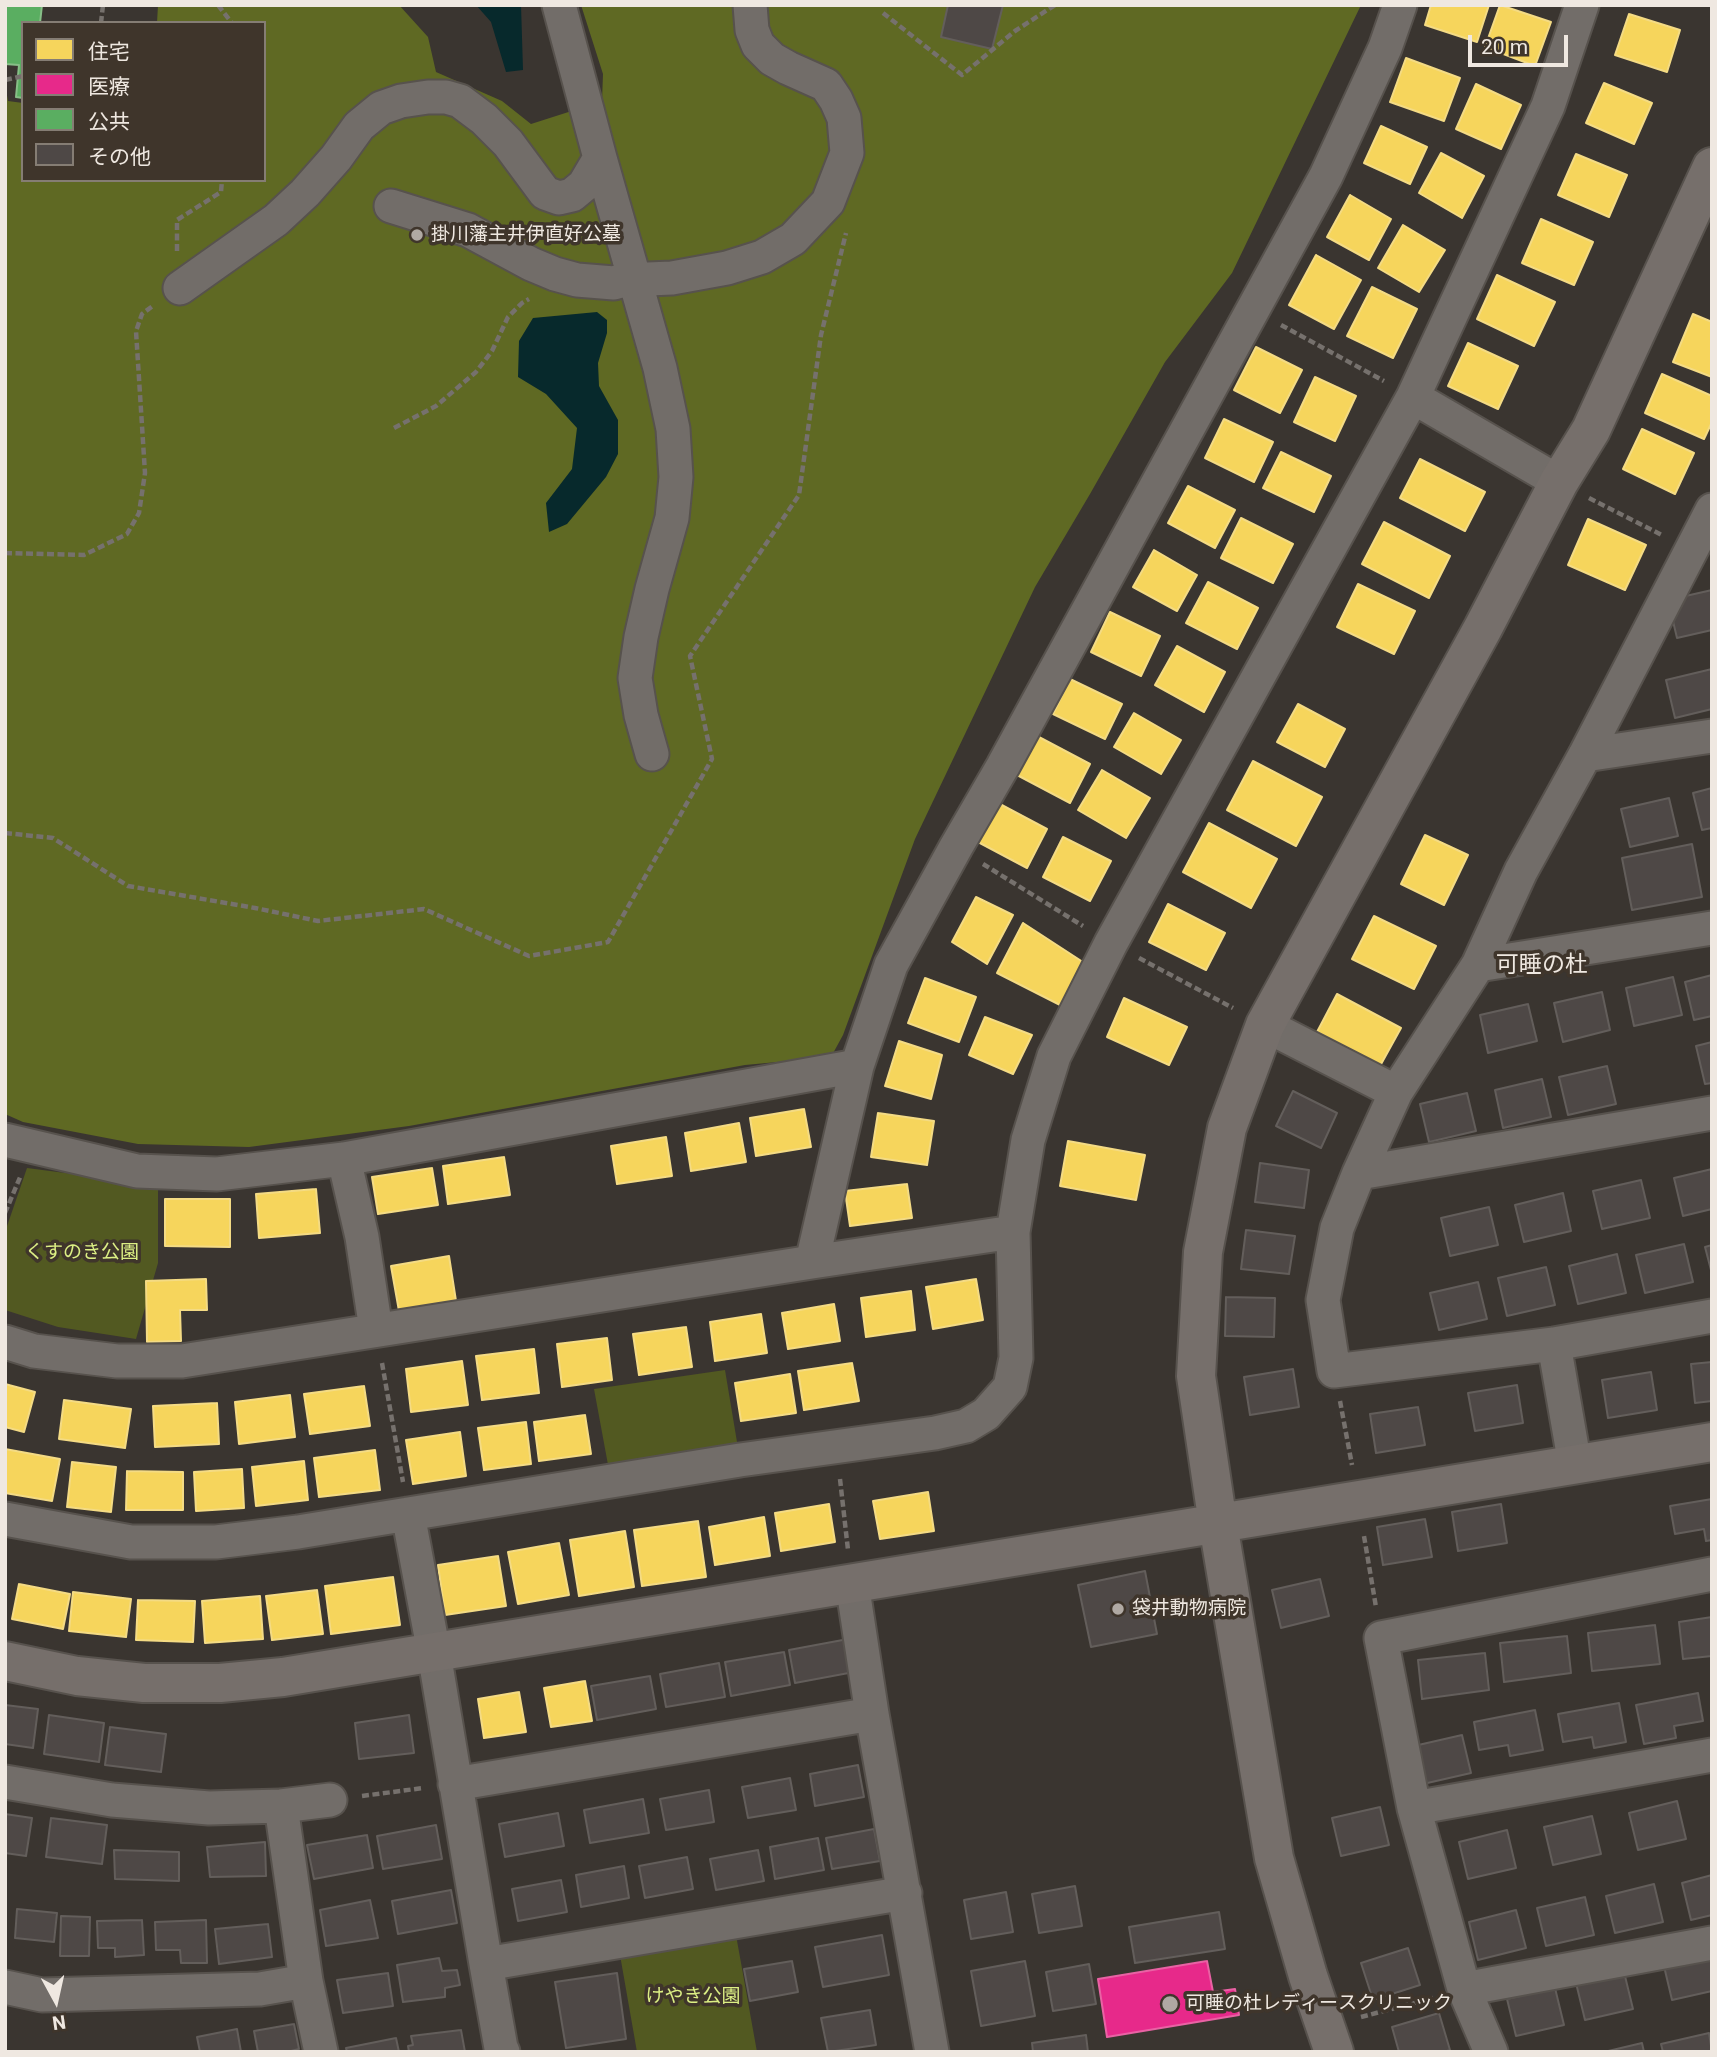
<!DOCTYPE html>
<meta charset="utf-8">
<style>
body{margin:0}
#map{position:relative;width:1717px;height:2057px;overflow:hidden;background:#3a3530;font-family:Roboto,"Noto Sans JP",sans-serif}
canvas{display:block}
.frame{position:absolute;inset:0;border:7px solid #efe8e1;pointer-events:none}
.legend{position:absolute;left:21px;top:21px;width:245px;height:161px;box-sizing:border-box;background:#3f352b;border:2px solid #857d74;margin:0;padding:9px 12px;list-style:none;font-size:21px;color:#efe8e1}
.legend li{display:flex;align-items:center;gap:14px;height:35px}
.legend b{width:35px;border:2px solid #857d74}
.north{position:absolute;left:21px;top:1966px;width:70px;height:70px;-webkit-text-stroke:5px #3f352b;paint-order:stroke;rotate:172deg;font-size:19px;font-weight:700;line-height:28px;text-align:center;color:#efe8e1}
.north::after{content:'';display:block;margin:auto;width:24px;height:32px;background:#efe8e1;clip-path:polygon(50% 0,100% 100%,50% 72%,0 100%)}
.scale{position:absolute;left:1468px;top:35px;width:100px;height:32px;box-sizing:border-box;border:4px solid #efe8e1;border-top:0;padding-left:9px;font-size:21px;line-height:24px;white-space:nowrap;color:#efe8e1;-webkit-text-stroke:5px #3f352b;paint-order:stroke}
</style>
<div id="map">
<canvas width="1717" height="2057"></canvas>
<div class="frame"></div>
<ul class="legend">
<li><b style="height:19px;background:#f6d55c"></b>住宅</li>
<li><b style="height:19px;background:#e7298a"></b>医療</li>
<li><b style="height:19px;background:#5aae61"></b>公共</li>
<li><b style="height:19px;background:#4e4846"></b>その他</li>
</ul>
<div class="north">N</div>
<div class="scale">20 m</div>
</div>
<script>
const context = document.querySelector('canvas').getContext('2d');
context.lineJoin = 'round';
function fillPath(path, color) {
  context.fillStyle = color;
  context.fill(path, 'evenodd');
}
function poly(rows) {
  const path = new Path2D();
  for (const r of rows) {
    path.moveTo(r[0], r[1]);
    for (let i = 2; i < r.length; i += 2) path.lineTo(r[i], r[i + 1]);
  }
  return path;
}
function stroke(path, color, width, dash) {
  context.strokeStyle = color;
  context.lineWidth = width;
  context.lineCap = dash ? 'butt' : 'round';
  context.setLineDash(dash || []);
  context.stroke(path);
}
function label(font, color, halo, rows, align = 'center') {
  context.font = font + ' Roboto,"Noto Sans JP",sans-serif';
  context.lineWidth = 7;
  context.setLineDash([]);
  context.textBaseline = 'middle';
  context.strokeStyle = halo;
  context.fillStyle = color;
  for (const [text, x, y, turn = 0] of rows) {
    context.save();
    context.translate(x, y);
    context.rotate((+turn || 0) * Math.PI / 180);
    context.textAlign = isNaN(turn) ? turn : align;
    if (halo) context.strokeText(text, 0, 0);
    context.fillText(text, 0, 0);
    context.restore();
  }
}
fillPath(poly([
 [27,1168,158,1185,158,1263,136,1339,58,1327,5,1310,5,1232],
 [725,1370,740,1460,611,1481,594,1389],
 [736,1935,757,2052,637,2052,620,1955]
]), '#525921');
fillPath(poly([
 [158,5,399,5,428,37,436,72,502,101,531,124,581,108,600,155,603,74,581,5,1361,5,1232,273,1165,362,1090,494,1035,587,915,839,843,1035,831,1057,745,1065,409,1126,249,1147,138,1144,23,1122,5,1114,5,84,8,101,23,103,23,180,264,180,264,23,157,23]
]), '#5f6923');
fillPath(poly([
 [476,5,521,5,523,70,506,72,491,22],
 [597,312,607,320,607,333,598,363,599,386,618,420,618,454,606,477,567,524,549,532,546,503,572,469,577,428,546,394,518,377,519,341,533,318]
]), '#07292c');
const homes = poly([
 [1431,5,1489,5,1477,42,1425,25,1431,5],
 [1500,5,1551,22,1535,66,1485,47,1500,5],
 [1629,14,1680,30,1667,72,1615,55,1629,14],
 [1406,58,1460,78,1444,121,1390,102,1406,58],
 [1604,83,1652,103,1634,144,1586,123,1604,83],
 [1476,84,1521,105,1501,149,1456,129,1476,84],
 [1381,126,1427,147,1410,184,1364,163,1381,126],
 [1441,153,1484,176,1462,218,1419,193,1441,153],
 [1576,154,1627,175,1609,217,1558,195,1576,154],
 [1350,195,1391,219,1369,260,1327,237,1350,195],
 [1541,219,1593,242,1574,285,1522,263,1541,219],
 [1403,225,1445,250,1419,292,1378,268,1403,225],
 [1316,255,1361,280,1334,329,1289,305,1316,255],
 [1497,275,1555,302,1534,346,1477,319,1497,275],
 [1372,287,1417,309,1393,358,1347,336,1372,287],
 [1693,314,1712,322,1712,377,1673,362,1693,314],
 [1468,343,1518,366,1498,409,1448,386,1468,343],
 [1256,347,1302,370,1280,413,1234,390,1256,347],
 [1662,374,1712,396,1712,422,1704,439,1645,413,1662,374],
 [1315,377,1356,396,1335,441,1294,422,1315,377],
 [1224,419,1273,442,1254,482,1205,458,1224,419],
 [1642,429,1694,453,1675,494,1623,469,1642,429],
 [1281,452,1331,476,1314,512,1263,488,1281,452],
 [1420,459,1485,492,1465,531,1400,498,1420,459],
 [1188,486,1235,510,1215,548,1168,523,1188,486],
 [1241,518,1293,544,1273,583,1221,558,1241,518],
 [1588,519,1646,545,1625,590,1568,565,1588,519],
 [1384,522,1450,556,1429,598,1362,564,1384,522],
 [1154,550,1197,575,1177,611,1133,587,1154,550],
 [1208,582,1258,608,1237,649,1186,623,1208,582],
 [1358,584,1415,611,1394,654,1337,627,1358,584],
 [1110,612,1160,636,1141,676,1091,652,1110,612],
 [1177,646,1225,672,1204,712,1155,685,1177,646],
 [1070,679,1122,704,1105,739,1053,714,1070,679],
 [1298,704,1345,729,1325,767,1277,742,1298,704],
 [1134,713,1181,740,1161,774,1114,747,1134,713],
 [1037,736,1090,764,1070,803,1017,775,1037,736],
 [1253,761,1322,797,1296,846,1227,810,1253,761],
 [1102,770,1150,798,1126,838,1078,810,1102,770],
 [998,803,1047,829,1027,868,978,842,998,803],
 [1209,823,1277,859,1251,908,1183,872,1209,823],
 [1425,835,1468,855,1444,905,1401,884,1425,835],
 [1063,837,1111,861,1090,901,1043,877,1063,837],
 [976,897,1013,915,987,964,952,942,976,897],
 [1168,904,1225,933,1206,970,1149,942,1168,904],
 [1374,916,1436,946,1414,989,1352,959,1374,916],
 [1023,923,1089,966,1066,1008,997,973,1023,923],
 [925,978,976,997,959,1042,908,1023,925,978],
 [1337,994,1401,1028,1380,1066,1317,1032,1337,994],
 [1124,998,1187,1027,1169,1065,1107,1037,1124,998],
 [985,1017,1032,1035,1013,1074,969,1055,985,1017],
 [899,1041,942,1055,931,1099,885,1086,899,1041],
 [804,1109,811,1147,756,1156,750,1118,804,1109],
 [878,1113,934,1121,927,1165,871,1157,878,1113],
 [739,1123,746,1162,691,1171,685,1133,739,1123],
 [666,1137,672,1176,617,1184,611,1146,666,1137],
 [1068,1141,1145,1155,1136,1200,1060,1186,1068,1141],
 [504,1157,510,1195,448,1204,443,1166,504,1157],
 [432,1168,438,1205,378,1214,372,1177,432,1168],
 [907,1184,912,1218,850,1226,845,1191,907,1184],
 [316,1189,320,1233,259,1238,256,1194,316,1189],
 [165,1199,230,1199,230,1247,165,1246,165,1199],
 [449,1256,456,1301,399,1311,391,1266,449,1256],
 [206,1279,207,1310,180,1310,181,1341,147,1342,146,1281,206,1279],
 [976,1279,983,1320,933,1329,926,1287,976,1279],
 [911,1291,915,1330,866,1337,861,1298,911,1291],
 [834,1304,840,1341,788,1349,782,1313,834,1304],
 [761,1314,767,1353,715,1361,710,1322,761,1314],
 [686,1327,692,1367,639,1375,633,1334,686,1327],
 [607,1338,612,1380,562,1387,557,1344,607,1338],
 [534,1349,539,1393,482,1400,476,1356,534,1349],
 [462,1361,468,1405,411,1412,406,1369,462,1361],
 [852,1363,859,1401,804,1410,798,1371,852,1363],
 [790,1374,796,1413,741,1421,735,1383,790,1374],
 [5,1384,35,1392,24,1432,5,1427,5,1384],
 [364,1386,370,1426,310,1434,304,1394,364,1386],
 [290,1395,295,1437,239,1444,235,1402,290,1395],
 [64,1400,131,1409,125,1448,59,1439,64,1400],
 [217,1403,219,1444,155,1447,153,1406,217,1403],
 [585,1415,591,1454,539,1461,534,1422,585,1415],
 [526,1422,531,1464,484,1470,478,1428,526,1422],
 [460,1432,466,1476,413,1484,406,1440,460,1432],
 [5,1449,60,1459,52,1501,5,1493,5,1449],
 [375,1450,380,1490,319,1497,314,1458,375,1450],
 [304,1461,308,1500,256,1506,252,1467,304,1461],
 [72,1462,116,1467,111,1512,67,1507,72,1462],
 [242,1469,244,1508,196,1511,194,1472,242,1469],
 [127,1471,183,1472,183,1510,126,1510,127,1471],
 [928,1492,934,1531,880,1539,873,1501,928,1492],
 [829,1504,835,1542,781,1551,775,1513,829,1504],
 [764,1517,770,1556,715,1565,709,1527,764,1517],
 [698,1521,706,1577,642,1586,634,1530,698,1521],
 [625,1531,634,1587,579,1596,570,1540,625,1531],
 [559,1543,569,1595,518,1604,508,1552,559,1543],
 [498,1556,506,1606,445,1615,438,1565,498,1556],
 [393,1577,400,1625,331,1634,325,1586,393,1577],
 [19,1584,70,1594,63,1629,12,1619,19,1584],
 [317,1590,323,1634,272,1640,266,1596,317,1590],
 [73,1592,131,1599,126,1637,69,1631,73,1592],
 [260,1596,263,1639,205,1643,202,1601,260,1596],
 [138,1600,195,1601,193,1642,136,1640,138,1600],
 [585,1681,592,1721,551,1727,544,1688,585,1681],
 [519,1692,526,1732,484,1738,478,1699,519,1692]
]);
fillPath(homes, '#f6d55c');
stroke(homes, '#f4db84', 2);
const health = poly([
 [1207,1961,1213,1992,1235,1989,1239,2015,1107,2037,1098,1979,1207,1961]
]);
fillPath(health, '#e7298a');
stroke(health, '#e962a4', 2);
const public = poly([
 [5,5,42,5,40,23,23,23,23,98,16,97,19,65,5,64,5,5]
]);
fillPath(public, '#5aae61');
stroke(public, '#87bf87', 2);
const building = poly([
 [948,5,1003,5,992,49,941,37,948,5],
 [1712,590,1712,630,1677,638,1668,600,1712,590],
 [1712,669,1712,709,1675,718,1666,680,1712,669],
 [1712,788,1712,828,1702,830,1693,793,1712,788],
 [1669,798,1678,836,1630,847,1621,809,1669,798],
 [1692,844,1702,897,1632,910,1622,858,1692,844],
 [1712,975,1712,1016,1694,1020,1685,982,1712,975],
 [1673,977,1682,1015,1634,1026,1626,988,1673,977],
 [1602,992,1610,1030,1563,1042,1554,1003,1602,992],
 [1528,1004,1537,1041,1488,1053,1480,1015,1528,1004],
 [1712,1042,1712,1083,1705,1084,1696,1046,1712,1042],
 [1607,1066,1616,1104,1568,1115,1559,1077,1607,1066],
 [1542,1079,1551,1117,1503,1128,1495,1090,1542,1079],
 [1293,1091,1337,1113,1321,1148,1276,1126,1293,1091],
 [1467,1093,1476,1131,1429,1142,1420,1104,1467,1093],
 [1260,1163,1309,1170,1304,1208,1255,1202,1260,1163],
 [1712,1169,1712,1209,1683,1216,1674,1178,1712,1169],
 [1641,1180,1650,1218,1602,1229,1593,1191,1641,1180],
 [1563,1193,1571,1231,1524,1242,1515,1205,1563,1193],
 [1489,1207,1498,1245,1450,1256,1441,1218,1489,1207],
 [1246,1230,1295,1236,1289,1274,1241,1269,1246,1230],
 [1684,1244,1693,1282,1645,1293,1636,1255,1684,1244],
 [1712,1245,1712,1274,1705,1247,1712,1245],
 [1617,1254,1626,1293,1578,1304,1569,1266,1617,1254],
 [1546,1267,1555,1305,1507,1316,1498,1278,1546,1267],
 [1478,1282,1487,1319,1439,1330,1430,1293,1478,1282],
 [1226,1297,1275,1298,1274,1337,1225,1336,1226,1297],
 [1712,1362,1712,1401,1695,1403,1691,1364,1712,1362],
 [1293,1369,1299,1407,1250,1415,1244,1377,1293,1369],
 [1651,1372,1657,1410,1608,1418,1602,1380,1651,1372],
 [1517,1385,1523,1423,1475,1431,1468,1393,1517,1385],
 [1418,1407,1425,1445,1376,1453,1370,1414,1418,1407],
 [1712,1499,1712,1540,1706,1541,1704,1529,1675,1534,1670,1506,1712,1499],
 [1501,1504,1507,1543,1458,1551,1452,1512,1501,1504],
 [1425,1519,1432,1557,1383,1565,1377,1527,1425,1519],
 [1145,1571,1157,1634,1091,1647,1078,1585,1145,1571],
 [1320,1579,1329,1616,1281,1628,1272,1590,1320,1579],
 [1712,1617,1712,1656,1683,1659,1679,1622,1712,1617],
 [1655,1625,1660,1664,1592,1671,1588,1633,1655,1625],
 [1567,1636,1571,1673,1504,1682,1500,1643,1567,1636],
 [848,1639,854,1672,795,1683,789,1650,848,1639],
 [784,1652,790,1685,731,1696,725,1662,784,1652],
 [1485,1653,1489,1690,1422,1699,1418,1660,1485,1653],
 [719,1663,725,1697,666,1707,660,1674,719,1663],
 [650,1676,656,1709,597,1720,591,1686,650,1676],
 [1698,1693,1703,1721,1674,1726,1676,1738,1644,1744,1636,1705,1698,1693],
 [1619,1703,1626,1742,1594,1748,1592,1737,1563,1742,1558,1714,1619,1703],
 [5,1705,38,1709,33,1748,5,1744,5,1705],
 [1535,1710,1543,1750,1510,1756,1508,1745,1479,1750,1474,1722,1535,1710],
 [49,1715,104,1723,99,1762,44,1754,49,1715],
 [409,1715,414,1753,359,1759,355,1723,409,1715],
 [110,1727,166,1734,161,1772,105,1765,110,1727],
 [1462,1735,1471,1773,1423,1784,1414,1746,1462,1735],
 [858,1765,864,1797,815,1806,810,1774,858,1765],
 [790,1778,796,1810,748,1818,742,1787,790,1778],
 [709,1790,714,1822,666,1830,660,1799,709,1790],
 [643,1799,649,1833,590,1843,584,1810,643,1799],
 [1677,1801,1686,1839,1638,1850,1629,1813,1677,1801],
 [1380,1807,1389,1845,1341,1856,1332,1818,1380,1807],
 [558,1813,564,1846,505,1857,499,1824,558,1813],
 [5,1814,32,1818,26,1856,5,1853,5,1814],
 [1592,1816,1601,1854,1553,1865,1544,1827,1592,1816],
 [51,1818,107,1825,102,1864,46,1857,51,1818],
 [436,1825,442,1859,383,1869,377,1836,436,1825],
 [874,1829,880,1861,832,1869,826,1838,874,1829],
 [1507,1830,1516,1868,1468,1879,1459,1842,1507,1830],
 [367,1835,373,1868,314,1879,307,1845,367,1835],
 [818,1838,824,1870,775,1879,770,1847,818,1838],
 [265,1842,266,1876,210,1877,207,1847,265,1842],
 [114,1850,179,1852,179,1881,115,1879,114,1850],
 [758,1850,764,1881,716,1890,710,1859,758,1850],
 [687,1857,693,1889,645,1898,639,1866,687,1857],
 [624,1866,629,1898,581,1907,576,1875,624,1866],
 [1712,1875,1712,1915,1691,1920,1682,1883,1712,1875],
 [561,1880,567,1912,518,1921,512,1889,561,1880],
 [1654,1884,1663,1922,1615,1933,1606,1896,1654,1884],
 [1075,1886,1082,1926,1039,1933,1032,1894,1075,1886],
 [451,1890,457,1923,398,1934,392,1901,451,1890],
 [1006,1892,1013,1932,971,1939,964,1900,1006,1892],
 [1585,1897,1594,1935,1546,1946,1537,1908,1585,1897],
 [370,1900,378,1938,326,1946,320,1910,370,1900],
 [17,1909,57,1913,54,1942,15,1938,17,1909],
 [1516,1910,1526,1948,1478,1960,1469,1922,1516,1910],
 [1219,1912,1225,1949,1135,1963,1129,1927,1219,1912],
 [61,1916,90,1917,89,1956,60,1956,61,1916],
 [142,1920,144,1955,115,1957,115,1948,98,1948,97,1921,142,1920],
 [206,1920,207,1963,181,1963,180,1950,156,1950,155,1922,206,1920],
 [268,1924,272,1957,219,1964,215,1929,268,1924],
 [882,1935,889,1975,823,1987,815,1947,882,1935],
 [1408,1948,1420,1985,1373,2000,1361,1963,1408,1948],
 [1712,1954,1712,1991,1672,2000,1663,1962,1712,1954],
 [439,1958,442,1971,457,1970,460,1985,445,1988,445,1997,403,2002,397,1965,439,1958],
 [792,1961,798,1992,750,2001,744,1969,792,1961],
 [1025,1961,1035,2016,981,2026,971,1971,1025,1961],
 [1089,1964,1096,2004,1053,2011,1046,1972,1089,1964],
 [1624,1972,1633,2009,1585,2020,1576,1983,1624,1972],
 [388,1973,393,2006,343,2013,337,1980,388,1973],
 [617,1973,626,2039,566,2048,555,1982,617,1973],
 [1555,1988,1564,2025,1516,2036,1507,1999,1555,1988],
 [870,2010,876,2045,828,2052,821,2018,870,2010],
 [1439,2013,1450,2050,1444,2052,1399,2052,1392,2027,1439,2013],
 [294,2024,299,2049,287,2052,258,2052,254,2031,294,2024],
 [237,2029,241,2052,200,2052,197,2037,237,2029],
 [461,2030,465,2052,409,2052,408,2046,413,2045,411,2036,461,2030],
 [1709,2033,1712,2052,1663,2052,1661,2044,1709,2033],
 [1086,2035,1088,2052,1033,2052,1032,2043,1086,2035],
 [396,2038,399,2052,347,2052,346,2048,396,2038],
 [1642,2043,1644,2052,1604,2052,1642,2043]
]);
fillPath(building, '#4e4846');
stroke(building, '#635e5b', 2);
const street = poly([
 [600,158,660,368,673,429,676,477,672,518,652,589,641,637,635,678,641,715,652,754],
 [391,206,468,230,531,264,555,274,577,280,614,283,624,280,672,278,727,268,762,257,793,239,828,202,847,153,844,118,836,100,826,85,788,68,772,59,758,45,752,30,750,5],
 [180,288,276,220,305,193,336,158,359,126,381,108,401,101,428,97,446,97,460,101,484,119,508,143,545,193,559,198,572,195,584,185,600,158,559,5],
 [1413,397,1559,482],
 [1712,510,1585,755,1521,871,1478,965,1396,1092,1359,1173,1337,1228,1323,1300,1334,1371,1554,1344,1712,1316],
 [1585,755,1712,736],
 [1478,965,1712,928],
 [1265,1025,1396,1092],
 [5,1140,137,1171,217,1174,344,1159,857,1066],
 [344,1159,362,1237,376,1330],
 [1359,1173,1712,1113],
 [812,1262,1013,1232,1028,1140,1054,1056,1111,943,1413,397,1548,106,1582,5],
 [5,1342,34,1351,117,1361,182,1361,812,1262,857,1066,891,965,956,847,1003,766,1326,176,1385,48,1400,5],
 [1554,1344,1575,1465],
 [408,1514,434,1653,486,1964,501,2048,503,2052],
 [5,1519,131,1542,216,1542,298,1532,740,1460,935,1433,966,1426,986,1414,1010,1387,1016,1358,1013,1232],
 [852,1583,872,1714,932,2052],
 [5,1782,112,1800,209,1808,281,1806,330,1800],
 [455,1784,872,1714],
 [281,1806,306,1981,321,2052],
 [1414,1808,1712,1755],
 [486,1964,905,1893],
 [5,1987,42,1995,260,1989,306,1981],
 [1464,1989,1712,1943],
 [1491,2052,1464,1989,1414,1808,1381,1638,1712,1574]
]);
const secondary = poly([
 [5,1661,77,1676,144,1683,220,1683,283,1677,1712,1442],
 [1334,2052,1308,1976,1274,1858,1218,1524,1196,1376,1203,1252,1227,1128,1265,1025,1483,628,1559,482,1591,430,1712,167]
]);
stroke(street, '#57524d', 37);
stroke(secondary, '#57524d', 42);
stroke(poly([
 [218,5,232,23],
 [883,13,962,75,1015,31,1055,5],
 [101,23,103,5],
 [5,80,23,76],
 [177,251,177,220,221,192,222,180],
 [1281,325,1384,381],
 [394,428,436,406,476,372,492,351,508,317,522,303,529,299],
 [1589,498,1662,535],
 [5,553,84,555,127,534,139,513,145,473,136,331,142,314,154,305],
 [5,833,53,838,128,886,255,908,318,921,424,909,529,956,608,942,712,759,690,656,799,495,821,335,846,233],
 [983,864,1083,926],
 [1139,958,1233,1008],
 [5,1213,21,1175],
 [382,1363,403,1482],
 [1340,1401,1352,1465],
 [840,1479,848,1550],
 [1364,1536,1376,1607],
 [362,1796,423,1788],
 [1361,2017,1433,1998]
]), '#76716d', 4.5, [7, 3.5]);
stroke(street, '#726d69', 33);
stroke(secondary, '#766f6b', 38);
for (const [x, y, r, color] of [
 [417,235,7,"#b0a9a3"],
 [1118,1609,7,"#b0a9a3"],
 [1170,2004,9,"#b0a9a3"]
]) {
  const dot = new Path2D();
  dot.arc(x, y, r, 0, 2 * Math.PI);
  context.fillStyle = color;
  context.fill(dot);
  stroke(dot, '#3f352b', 2.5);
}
label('19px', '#efe8e1', '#3f352b', [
 ["掛川藩主井伊直好公墓",431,235],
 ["袋井動物病院",1132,1609],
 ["可睡の杜レディースクリニック",1186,2004]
], 'left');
label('19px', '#dcef84', '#3f352b', [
 ["くすのき公園",82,1253],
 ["けやき公園",693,1997]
]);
label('23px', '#efe8e1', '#3f352b', [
 ["可睡の杜",1542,966]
]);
</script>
